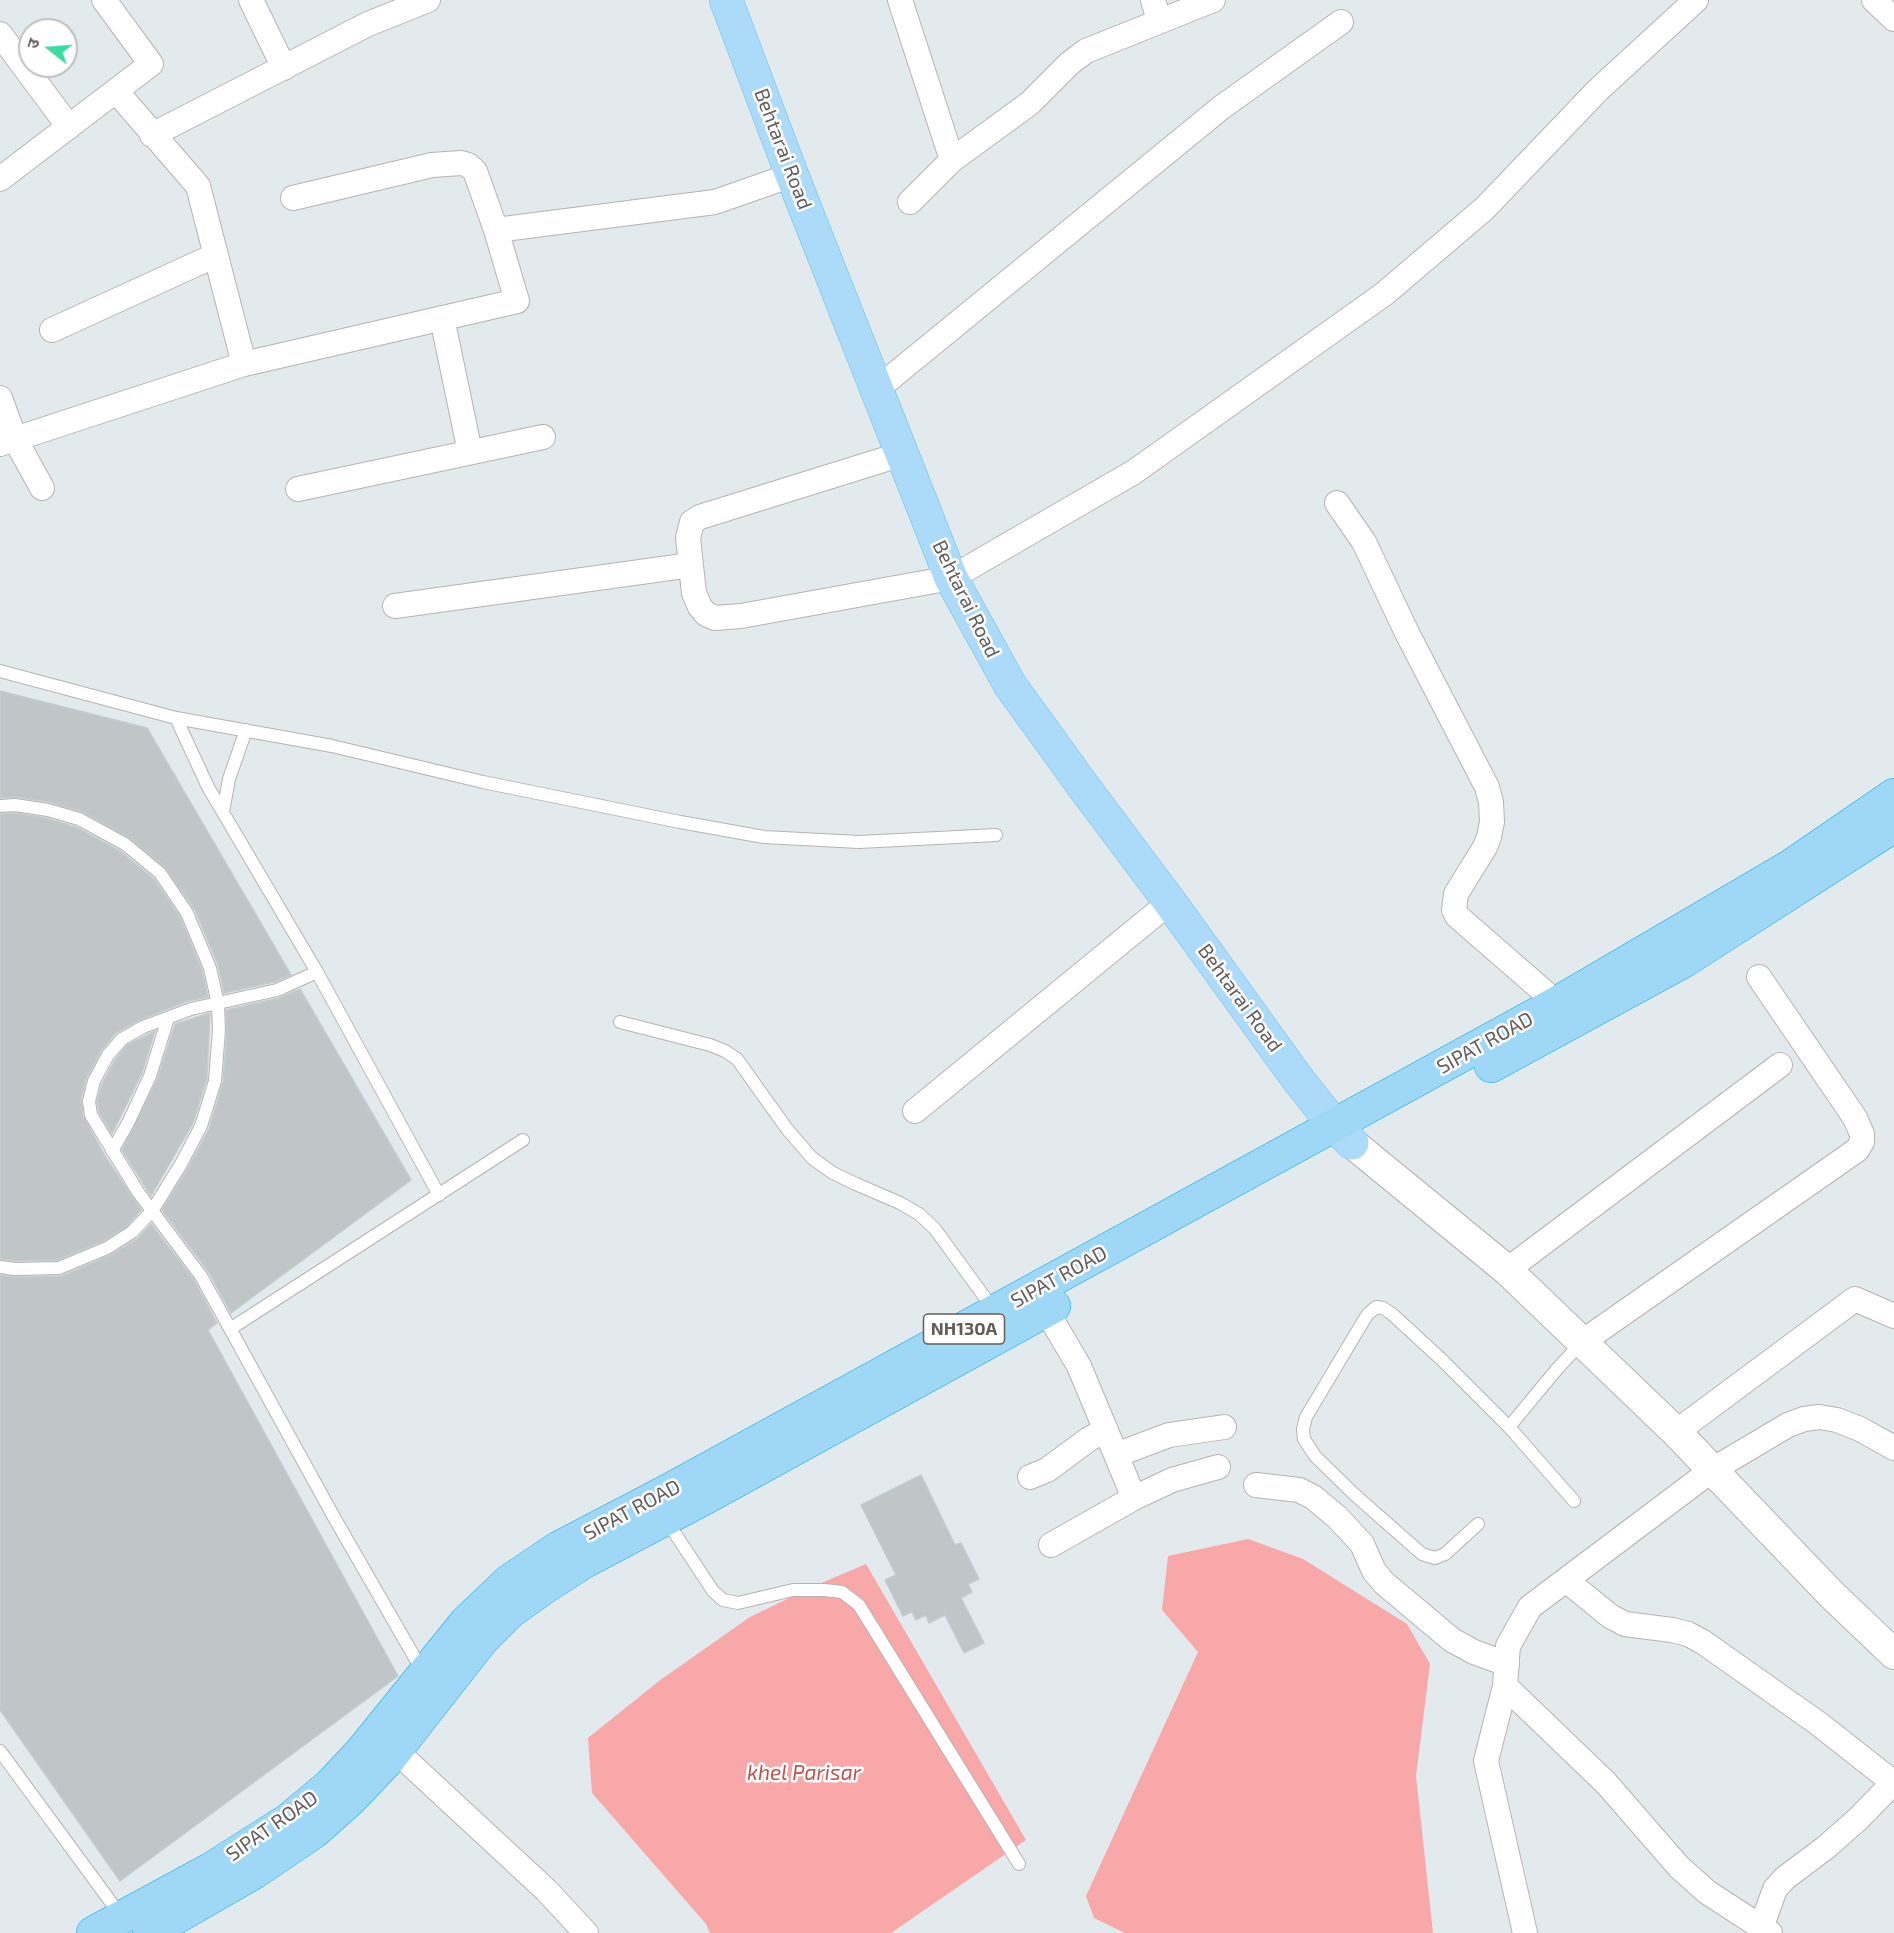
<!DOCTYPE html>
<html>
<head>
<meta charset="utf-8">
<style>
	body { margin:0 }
	#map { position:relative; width:1894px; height:1933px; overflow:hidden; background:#e3eaed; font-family:"Exo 2","Noto Sans Devanagari",sans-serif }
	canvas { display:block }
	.north { position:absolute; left:18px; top:18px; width:60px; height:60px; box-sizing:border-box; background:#fff; border:2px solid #c1bebd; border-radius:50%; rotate:287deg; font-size:16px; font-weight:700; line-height:24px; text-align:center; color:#635c5b }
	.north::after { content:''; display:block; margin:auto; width:21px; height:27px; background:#3adca1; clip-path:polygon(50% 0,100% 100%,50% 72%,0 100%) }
</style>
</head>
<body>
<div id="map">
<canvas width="1894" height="1933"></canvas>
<div class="north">उ</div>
</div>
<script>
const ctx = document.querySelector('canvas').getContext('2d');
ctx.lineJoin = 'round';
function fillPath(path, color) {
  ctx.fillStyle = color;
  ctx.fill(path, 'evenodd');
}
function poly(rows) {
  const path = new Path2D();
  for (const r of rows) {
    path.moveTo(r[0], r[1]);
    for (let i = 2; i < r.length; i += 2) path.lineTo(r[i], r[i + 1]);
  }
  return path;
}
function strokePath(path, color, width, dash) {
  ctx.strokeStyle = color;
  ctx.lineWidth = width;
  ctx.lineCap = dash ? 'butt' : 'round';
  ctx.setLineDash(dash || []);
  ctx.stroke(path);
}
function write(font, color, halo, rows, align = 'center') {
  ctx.font = font + ' "Exo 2",sans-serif';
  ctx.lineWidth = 5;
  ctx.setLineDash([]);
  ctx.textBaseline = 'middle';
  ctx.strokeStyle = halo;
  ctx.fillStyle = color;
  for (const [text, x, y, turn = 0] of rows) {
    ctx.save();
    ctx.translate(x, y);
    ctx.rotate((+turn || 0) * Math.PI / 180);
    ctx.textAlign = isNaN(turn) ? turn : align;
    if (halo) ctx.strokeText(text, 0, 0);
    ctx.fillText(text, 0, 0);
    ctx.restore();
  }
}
fillPath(poly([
	[1248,1539,1303,1559,1407,1624,1430,1664,1416,1776,1433,1933,1125,1933,1094,1918,1086,1896,1198,1652,1162,1610,1168,1556],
	[866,1564,1026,1840,891,1933,710,1933,706,1924,592,1793,588,1738,659,1681,750,1617,812,1587]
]), '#f8a8a8');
const building = poly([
	[0,691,147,728,291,975,274,982,224,993,218,965,195,910,165,867,130,838,83,812,49,802,16,797,0,798,0,691],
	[15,813,46,818,76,827,120,851,154,879,180,917,202,970,208,997,188,1001,139,1020,116,1033,101,1051,86,1079,81,1099,83,1116,105,1156,141,1210,127,1226,103,1241,57,1260,15,1261,0,1259,0,814,15,813],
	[300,989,411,1180,231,1313,208,1271,162,1210,188,1168,209,1129,223,1082,227,1031,226,1010,279,998,300,989],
	[210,1013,207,1079,193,1123,151,1196,122,1150,157,1080,175,1024,210,1013],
	[155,1031,142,1073,112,1134,99,1112,97,1101,102,1084,115,1060,127,1045,155,1031],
	[151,1224,194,1280,217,1323,208,1330,398,1676,120,1881,0,1710,0,1275,15,1277,62,1276,111,1255,137,1239,151,1224],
	[921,1475,955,1545,961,1543,979,1579,968,1584,972,1592,961,1598,984,1643,964,1653,945,1615,929,1623,926,1615,916,1620,912,1612,903,1616,885,1580,896,1575,861,1505,921,1475]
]);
fillPath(building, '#c0c6c8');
strokePath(building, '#c2cdd1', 1.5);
const service = poly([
	[0,671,176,718,332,746,483,782,680,822,764,837,859,842,996,835],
	[176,718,208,787,317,972,439,1195],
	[0,806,15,805,48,810,79,819,125,844,160,873,187,913,210,968,218,1004,219,1030,215,1081,201,1126,181,1164,152,1211,132,1232,107,1248,59,1268,15,1269,0,1267],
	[223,812,229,779,246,730],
	[317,972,277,990,191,1009,143,1027,122,1039,108,1055,94,1081,89,1101,91,1115,138,1192,201,1276,335,1519,423,1672],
	[620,1022,710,1045,725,1051,737,1059,787,1129,812,1158,833,1173,856,1184,900,1203,919,1214,935,1229,994,1310],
	[112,1151,128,1123,150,1076,168,1018],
	[230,1329,523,1140],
	[1509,1427,1557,1369,1582,1342],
	[666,1520,713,1591,723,1600,738,1603,793,1590,824,1590,842,1592,859,1605,1019,1864],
	[1478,1524,1445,1554,1435,1558,1422,1554,1355,1495,1315,1456,1304,1439,1303,1429,1306,1417,1367,1315,1376,1307,1383,1308,1392,1314,1440,1358,1509,1427,1574,1501],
	[0,1751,121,1916]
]);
const minor = poly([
	[251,0,284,68],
	[900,0,952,160],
	[1153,0,1159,21],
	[1874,0,1894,19],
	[0,34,69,127],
	[116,91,198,186,244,364],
	[152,135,368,24,428,0],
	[0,179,151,64,104,0],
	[293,198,432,165,461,163,468,165,475,171,496,230],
	[910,202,952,160,1030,103,1070,63,1086,51,1213,0],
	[442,318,470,452],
	[52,330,216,255],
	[877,389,1222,107,1341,22],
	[0,398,15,439,42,488],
	[0,444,244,364,517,301,496,230,715,202,792,175],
	[902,454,700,517,692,522,688,538,694,593,700,607,706,614,715,618,741,616,951,578,1134,472,1384,294,1484,209,1598,90,1696,0],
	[298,489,543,437],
	[1337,503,1364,542,1407,633,1487,787,1491,802,1492,822,1489,837,1485,847,1456,894,1454,910,1457,916,1557,1003],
	[395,606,691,565],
	[915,1111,1170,902],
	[1507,1270,1780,1065],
	[1046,1310,1079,1366,1134,1498],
	[1582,1342,1857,1150,1862,1142,1862,1134,1855,1118,1759,977],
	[1676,1432,1855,1299,1894,1316],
	[1116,1455,1169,1435,1224,1427],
	[1030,1477,1047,1470,1089,1439,1106,1430],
	[1256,1485,1299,1490,1313,1497,1337,1517,1362,1544,1374,1571,1384,1583,1452,1640,1474,1652,1507,1664],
	[1051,1545,1134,1498,1172,1480,1218,1467],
	[1567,1581,1610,1616,1625,1624,1672,1630,1688,1634,1703,1642,1819,1724,1894,1783],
	[1505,1686,1606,1783,1679,1867,1707,1892,1770,1933],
	[395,1750,546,1890,586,1933],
	[1761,1928,1775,1889,1785,1878,1825,1848,1858,1819,1894,1782],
	[1525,1933,1486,1761,1505,1686,1508,1646,1530,1607,1712,1470,1788,1425,1804,1419,1819,1417,1837,1420,1860,1429,1894,1448]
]);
const tertiary = poly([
	[1352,1143,1507,1270,1676,1432,1832,1595,1894,1654]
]);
const primary = poly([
	[726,0,792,175,951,578,1010,685,1083,786,1170,902,1297,1078,1335,1126,1352,1143]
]);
const trunk = poly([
	[1491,1066,1684,961,1894,826],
	[93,1933,211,1869,288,1820,330,1785,361,1752,466,1622,509,1581,558,1548,669,1490,1557,1003,1789,867,1894,795],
	[149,1933,255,1872,314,1832,351,1799,388,1760,482,1640,510,1612,545,1587,584,1562,707,1497,1054,1306]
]);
strokePath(service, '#b7b2b1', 14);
strokePath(minor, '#b7b2b1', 26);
strokePath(tertiary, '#b7b2b1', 32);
strokePath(primary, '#63c2e6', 34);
strokePath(trunk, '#11acdf', 34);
strokePath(service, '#fff', 12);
strokePath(minor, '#fff', 24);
strokePath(tertiary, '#fff', 30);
strokePath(primary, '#acdaf9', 33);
strokePath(trunk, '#9fd8f7', 33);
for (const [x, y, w] of [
	[964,1329,81]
]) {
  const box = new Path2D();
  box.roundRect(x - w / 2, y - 15, w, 30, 4.5);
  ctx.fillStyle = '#fff';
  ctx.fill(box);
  strokePath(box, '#635c5b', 1.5);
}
write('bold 18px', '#635c5b', null, [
	["NH130A",964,1329]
]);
write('20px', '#635c5b', '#fff', [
	["Behtarai Road",783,149,69],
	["Behtarai Road",966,599,64],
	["Behtarai Road",1240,998,54],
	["SIPAT ROAD",1485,1043,-29],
	["SIPAT ROAD",1059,1277,-29],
	["SIPAT ROAD",632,1510,-28],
	["SIPAT ROAD",272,1826,-35]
]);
write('italic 21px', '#ba544c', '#fff', [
	["khel Parisar",804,1773]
]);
</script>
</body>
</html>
